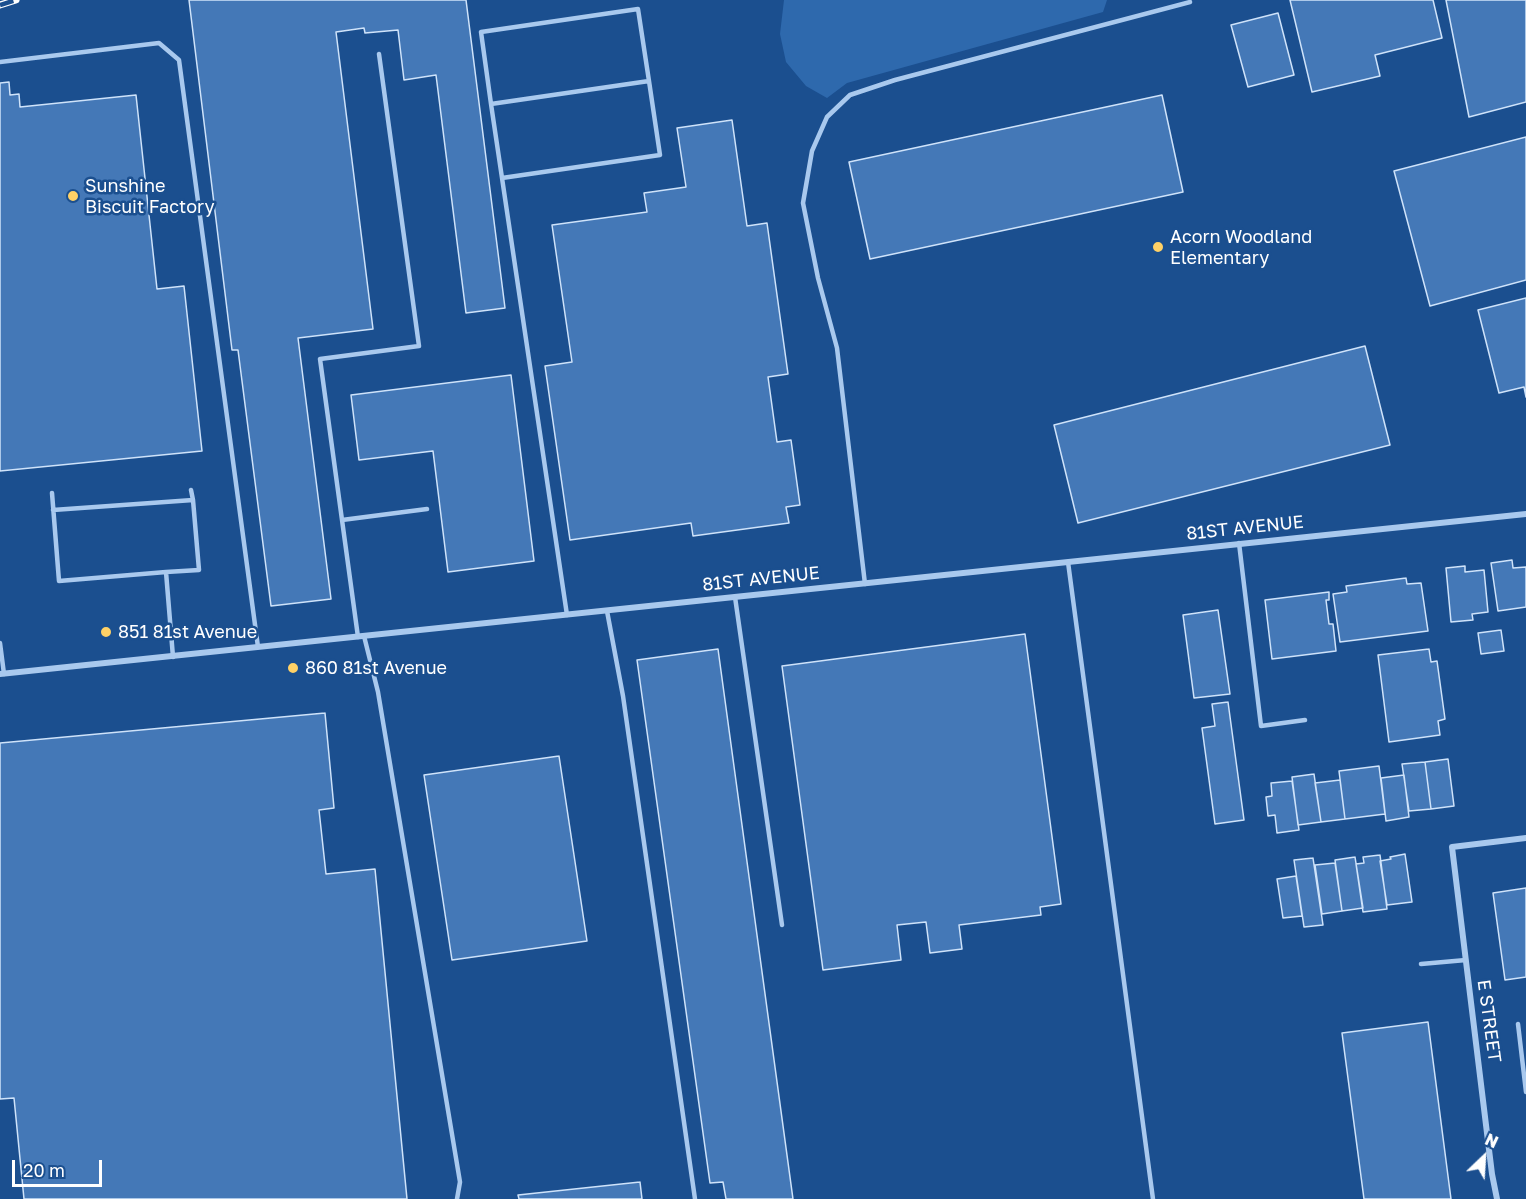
<!DOCTYPE html>
<html>
<head>
<meta charset="utf-8">
<style>
	body { margin:0 }
	#map { position:relative; width:1526px; height:1199px; overflow:hidden; background:#1b4f8f; font-family:"Golos Text",sans-serif }
	canvas { display:block }
	.north { position:absolute; left:1454px; top:1127px; width:60px; height:60px; -webkit-text-stroke:4px #1b4f8f; paint-order:stroke; rotate:25deg; font-size:16px; font-weight:700; line-height:24px; text-align:center; color:#fff }
	.north::after { content:''; display:block; margin:auto; width:21px; height:27px; background:#fff; clip-path:polygon(50% 0,100% 100%,50% 72%,0 100%) }
	.scale { position:absolute; left:12px; top:1160px; width:90px; height:27px; box-sizing:border-box; border:3px solid #fff; border-top:0; padding-left:8px; font-size:18px; line-height:21px; white-space:nowrap; color:#fff; -webkit-text-stroke:4px #1b4f8f; paint-order:stroke }
</style>
</head>
<body>
<div id="map">
<canvas width="1526" height="1199"></canvas>
<div class="north">N</div>
<div class="scale">20 m</div>
</div>
<script>
const ctx = document.querySelector('canvas').getContext('2d');
ctx.lineJoin = 'round';
function fillPath(path, color) {
  ctx.fillStyle = color;
  ctx.fill(path, 'evenodd');
}
function poly(rows) {
  const path = new Path2D();
  for (const r of rows) {
    path.moveTo(r[0], r[1]);
    for (let i = 2; i < r.length; i += 2) path.lineTo(r[i], r[i + 1]);
  }
  return path;
}
function strokePath(path, color, width, dash) {
  ctx.strokeStyle = color;
  ctx.lineWidth = width;
  ctx.lineCap = dash ? 'butt' : 'round';
  ctx.setLineDash(dash || []);
  ctx.stroke(path);
}
function write(font, color, halo, rows, align = 'center') {
  ctx.font = font + ' "Golos Text",sans-serif';
  ctx.lineWidth = 5;
  ctx.setLineDash([]);
  ctx.textBaseline = 'middle';
  ctx.strokeStyle = halo;
  ctx.fillStyle = color;
  for (const [text, x, y, turn = 0] of rows) {
    ctx.save();
    ctx.translate(x, y);
    ctx.rotate((+turn || 0) * Math.PI / 180);
    ctx.textAlign = isNaN(turn) ? turn : align;
    if (halo) ctx.strokeText(text, 0, 0);
    ctx.fillText(text, 0, 0);
    ctx.restore();
  }
}
fillPath(poly([
	[784,0,1107,0,1103,12,847,83,827,98,806,86,786,62,780,34]
]), '#2e69ad');
const building = poly([
	[189,0,466,0,505,308,466,313,436,75,404,80,398,30,365,33,364,28,336,32,373,329,298,338,331,599,271,606,238,350,232,350,189,0],
	[1290,0,1433,0,1442,38,1375,55,1380,76,1312,92,1290,0],
	[1446,0,1526,0,1526,102,1469,117,1446,0],
	[1278,13,1294,75,1248,87,1231,25,1278,13],
	[9,82,10,95,19,94,20,107,136,95,157,289,184,286,202,451,0,471,0,83,9,82],
	[1162,95,1183,192,870,259,849,162,1162,95],
	[732,120,747,226,767,223,788,374,768,377,777,442,791,440,800,505,786,507,789,523,693,536,691,523,570,540,545,366,572,362,552,225,647,212,644,193,686,187,677,128,732,120],
	[1526,137,1526,280,1430,306,1394,171,1526,137],
	[1526,298,1526,397,1524,387,1499,393,1478,310,1526,298],
	[1365,346,1390,445,1078,523,1054,425,1365,346],
	[511,375,534,561,448,572,433,451,359,460,351,395,511,375],
	[1512,560,1513,568,1526,567,1526,607,1498,611,1491,563,1512,560],
	[1465,566,1465,572,1484,570,1488,612,1472,614,1473,620,1451,622,1446,568,1465,566],
	[1406,578,1407,584,1421,583,1428,631,1340,642,1333,594,1347,592,1346,586,1406,578],
	[1329,592,1329,600,1326,600,1329,624,1333,624,1336,651,1272,659,1265,600,1329,592],
	[1218,610,1230,694,1194,698,1183,615,1218,610],
	[1501,630,1504,651,1481,654,1478,633,1501,630],
	[1025,634,1061,904,1040,907,1041,915,959,925,962,949,930,953,926,922,897,925,901,960,823,970,782,666,1025,634],
	[718,649,793,1199,726,1199,723,1182,710,1183,637,660,718,649],
	[1429,649,1431,662,1437,661,1445,719,1438,721,1440,735,1389,742,1378,655,1429,649],
	[1228,702,1244,820,1215,824,1202,728,1215,726,1212,704,1228,702],
	[325,713,334,808,319,810,326,874,375,869,407,1199,24,1199,14,1098,0,1099,0,743,325,713],
	[559,756,587,941,452,960,424,775,559,756],
	[1448,759,1454,806,1431,809,1425,762,1448,759],
	[1425,762,1431,809,1409,811,1402,764,1425,762],
	[1379,766,1385,814,1345,819,1339,771,1379,766],
	[1314,774,1321,822,1298,825,1292,777,1314,774],
	[1404,775,1409,817,1386,821,1381,778,1404,775],
	[1340,780,1345,819,1321,822,1315,783,1340,780],
	[1292,781,1299,830,1277,833,1275,815,1268,816,1266,797,1272,796,1271,783,1292,781],
	[1405,854,1412,902,1387,905,1380,861,1391,859,1390,857,1405,854],
	[1380,855,1387,909,1363,912,1356,864,1364,863,1363,857,1380,855],
	[1355,857,1363,908,1342,911,1335,860,1355,857],
	[1313,858,1323,925,1304,927,1294,860,1313,858],
	[1335,863,1342,911,1322,914,1315,865,1335,863],
	[1296,876,1302,916,1283,918,1277,879,1296,876],
	[1526,888,1526,977,1505,980,1493,893,1526,888],
	[1428,1022,1451,1199,1364,1199,1342,1033,1428,1022],
	[640,1182,642,1199,519,1199,518,1195,640,1182]
]);
fillPath(building, '#4478b7');
strokePath(building, '#cfe3fa', 1.5);
strokePath(poly([
	[0,62,159,43,179,60,258,647],
	[491,104,481,32,638,9,649,81,491,104,567,615],
	[502,178,660,155,649,81],
	[52,493,59,581,166,572],
	[53,510,193,500],
	[342,520,427,509],
	[1239,543,1261,726,1305,720],
	[1068,562,1153,1199],
	[865,584,837,348,818,278,803,203,812,151,827,117,850,95,895,80,1190,2],
	[735,597,782,925],
	[607,611,623,696,695,1199],
	[364,636,378,692,460,1182,457,1199],
	[358,637,320,359,419,346,379,54],
	[0,643,4,674],
	[173,657,166,572,199,570,193,500,191,490],
	[1421,964,1466,960],
	[1518,1024,1526,1092]
]), '#a9c9ee', 4.5);
strokePath(poly([
	[0,674,1526,514],
	[1497,1199,1492,1174,1452,847,1526,838]
]), '#a9c9ee', 6);
const rail = poly([
	[0,5,16,0]
]);
strokePath(rail, '#fff', 7);
strokePath(rail, '#1b4f8f', 4.5, [14]);
for (const [x, y, r, color] of [
	[73,196,6,"#ffd166"],
	[1158,247,6,"#ffd166"],
	[106,632,6,"#ffd166"],
	[293,668,6,"#ffd166"]
]) {
  const dot = new Path2D();
  dot.arc(x, y, r, 0, 2 * Math.PI);
  ctx.fillStyle = color;
  ctx.fill(dot);
  strokePath(dot, '#1b4f8f', 2);
}
write('18px', '#fff', '#1b4f8f', [
	["Sunshine",85,186],
	["Biscuit Factory",85,207],
	["Acorn Woodland",1170,237],
	["Elementary",1170,258],
	["851 81st Avenue",118,632],
	["860 81st Avenue",305,668]
], 'left');
write('18px', '#fff', '#1b4f8f', [
	["81ST AVENUE",1245,528,-6],
	["81ST AVENUE",761,579,-6],
	["E STREET",1489,1021,82]
]);
</script>
</body>
</html>
